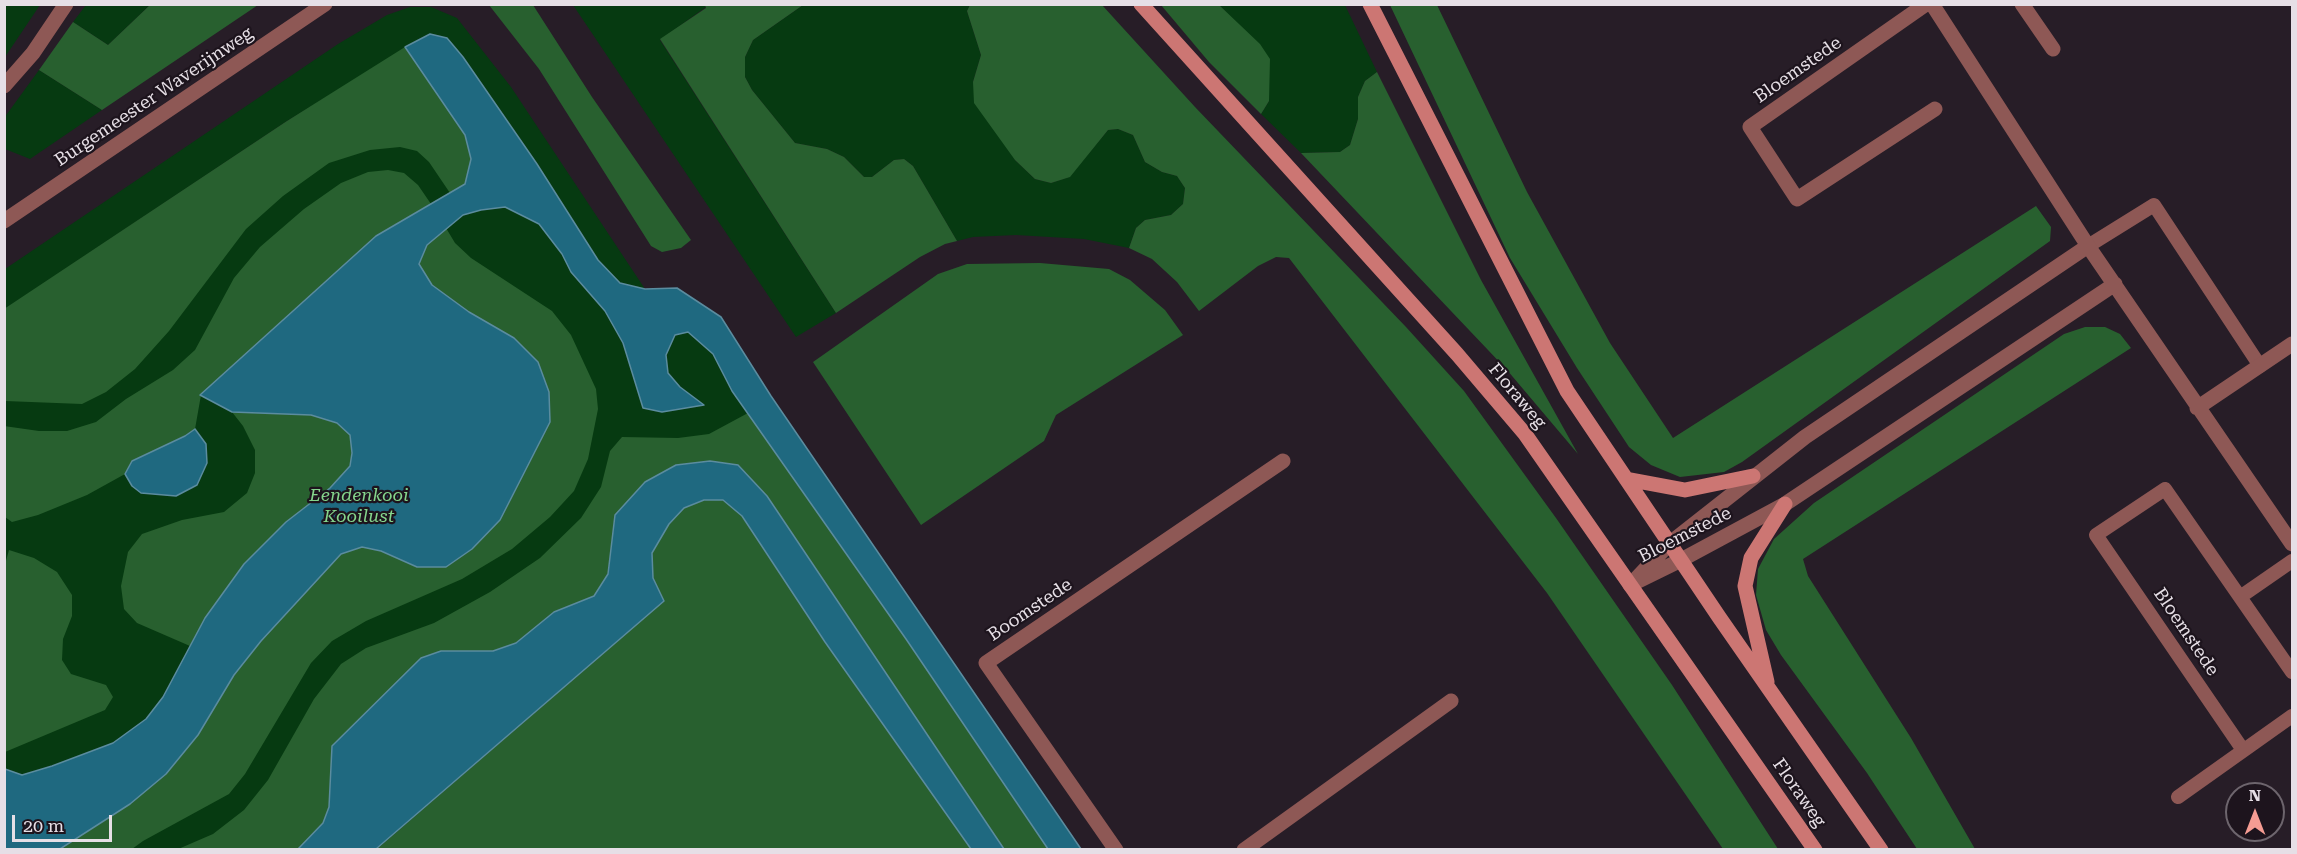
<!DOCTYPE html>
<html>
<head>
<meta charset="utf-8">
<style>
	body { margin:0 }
	#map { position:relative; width:2297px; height:854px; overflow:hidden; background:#271d27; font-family:"Roboto Serif",serif }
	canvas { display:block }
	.frame { position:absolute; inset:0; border:6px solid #e6dfe6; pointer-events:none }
	.north { position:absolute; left:2225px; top:782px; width:60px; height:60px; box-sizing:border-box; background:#1d141d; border:2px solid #6d656d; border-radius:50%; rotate:0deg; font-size:16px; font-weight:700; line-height:24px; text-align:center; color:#e6dfe6 }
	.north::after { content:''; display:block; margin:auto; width:21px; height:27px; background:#f59c93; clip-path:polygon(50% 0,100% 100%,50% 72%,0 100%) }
	.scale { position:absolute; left:12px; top:815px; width:100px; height:27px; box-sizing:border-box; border:3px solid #e6dfe6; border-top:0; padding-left:8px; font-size:18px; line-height:21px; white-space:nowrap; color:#e6dfe6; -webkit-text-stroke:4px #1d141d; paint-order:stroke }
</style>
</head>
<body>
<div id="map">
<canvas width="2297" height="854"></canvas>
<div class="frame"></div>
<div class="north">N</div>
<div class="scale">20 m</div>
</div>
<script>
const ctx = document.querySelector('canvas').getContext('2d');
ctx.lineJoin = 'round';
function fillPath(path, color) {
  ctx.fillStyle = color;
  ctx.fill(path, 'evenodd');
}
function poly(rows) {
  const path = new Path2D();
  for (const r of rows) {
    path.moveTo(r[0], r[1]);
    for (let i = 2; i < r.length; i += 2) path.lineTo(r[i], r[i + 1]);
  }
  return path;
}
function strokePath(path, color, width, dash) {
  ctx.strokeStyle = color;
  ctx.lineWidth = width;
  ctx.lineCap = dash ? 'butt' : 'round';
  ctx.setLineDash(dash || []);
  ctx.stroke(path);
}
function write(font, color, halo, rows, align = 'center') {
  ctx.font = font + ' "Roboto Serif",serif';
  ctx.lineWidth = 4.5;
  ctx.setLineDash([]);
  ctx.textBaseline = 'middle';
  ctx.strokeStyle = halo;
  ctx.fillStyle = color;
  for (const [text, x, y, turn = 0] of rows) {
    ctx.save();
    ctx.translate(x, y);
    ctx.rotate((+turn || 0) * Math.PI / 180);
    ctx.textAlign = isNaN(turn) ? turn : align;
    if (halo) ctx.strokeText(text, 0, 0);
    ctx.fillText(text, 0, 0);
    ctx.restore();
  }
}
fillPath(poly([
	[4,5,40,5,5,57,4,57],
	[86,5,150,5,108,45,73,22],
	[573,5,705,5,706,7,660,40,836,313,796,337],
	[803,5,970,5,967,11,981,55,973,82,1015,160,1035,179,1051,183,1069,177,1108,130,1118,129,1133,135,1145,162,1162,172,1177,176,1185,188,1183,204,1171,215,1145,220,1136,228,1129,248,1084,239,1016,235,973,237,957,241,913,166,904,159,894,160,872,177,864,177,844,157,827,149,795,143,752,90,745,77,745,57,753,40],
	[1219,5,1345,5,1377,72,1365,81,1358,97,1358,119,1350,145,1340,152,1301,153,1261,114,1269,101,1226,12],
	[410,7,431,7,457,18,511,87,645,289,620,283,708,321,1060,850,5,849,5,330,434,48,580,232,463,57,430,34,287,121,5,309,5,269,338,44,387,15],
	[39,70,102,110,30,159,5,149,4,118]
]), '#063a11');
fillPath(poly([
	[150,5,258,5,102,110,39,70,73,22,108,45],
	[489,5,533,5,592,97,691,240,681,248,662,252,651,246,539,69],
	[705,5,803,5,753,40,745,57,745,77,752,90,795,143,827,149,844,157,864,177,872,177,894,160,904,159,913,166,957,241,945,244,920,257,836,313,660,39,706,8],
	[970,5,1102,5,1195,107,1406,327,1464,391,1556,518,1672,685,1778,849,1723,849,1547,593,1289,258,1276,257,1258,266,1199,311,1177,282,1152,259,1129,248,1136,228,1145,220,1171,215,1183,204,1185,188,1177,176,1162,172,1145,162,1133,135,1118,129,1108,130,1070,177,1051,183,1035,179,1015,160,974,103,973,82,981,55,967,11],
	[1161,5,1219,5,1260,44,1270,59,1269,101,1261,114,1209,62],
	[1390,5,1437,5,1527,192,1610,343,1673,438,2036,206,2051,227,2050,241,1742,462,1724,472,1680,477,1651,465,1629,447,1577,368,1510,258],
	[405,47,465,135,471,159,465,184,450,193,429,162,417,151,400,147,370,150,329,163,283,196,246,229,169,331,135,369,106,392,82,404,5,401,4,309,287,121],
	[1377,72,1481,280,1578,454,1507,370,1301,153,1340,152,1350,145,1358,119,1358,97,1365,81],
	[388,170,404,173,418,185,431,204,376,236,201,395,195,429,185,436,132,461,125,474,87,495,38,515,12,522,5,517,4,426,39,431,67,431,96,422,126,399,173,370,195,350,234,278,260,247,304,209,341,183,368,172],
	[446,228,455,243,471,258,552,311,571,335,596,389,598,409,588,459,574,491,550,517,512,549,462,579,366,621,332,641,311,663,245,774,229,794,143,841,132,849,60,850,130,804,166,774,198,735,234,675,261,641,341,554,362,547,381,551,417,567,469,312,431,285,419,264,427,245],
	[1040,263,1109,269,1130,280,1165,310,1183,335,1056,415,1044,441,921,525,813,362,938,274,967,264],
	[2085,327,2105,327,2120,334,2131,348,1803,559,1808,576,1911,738,1975,849,1917,849,1867,773,1781,655,1766,630,1756,595,1758,569,1774,539,1814,503,2064,334],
	[232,412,311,415,337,423,350,435,352,453,350,466,330,488,286,522,244,564,205,618,190,646,137,623,124,609,121,586,128,552,142,534,182,520,224,512,247,493,255,473,255,450,243,426],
	[748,413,906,639,1048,849,1004,849,767,496,738,465,615,515,608,574,594,596,554,612,516,643,493,651,441,651,421,658,332,746,329,807,323,823,298,849,176,850,213,834,244,810,268,780,314,699,341,664,366,648,434,623,490,592,540,558,581,518,601,487,610,451,622,437,678,438,709,434],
	[704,500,723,500,742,516,825,642,971,849,376,850,664,601,653,578,652,553,669,523,684,508],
	[9,550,34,558,57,572,72,595,72,616,63,639,62,660,71,674,106,685,113,697,105,710,5,752,4,568]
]), '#28602f');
const water = poly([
	[430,34,447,38,463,57,537,164,598,260,620,283,645,289,677,288,721,317,771,396,1081,849,1048,849,906,639,732,391,713,354,688,332,675,335,666,355,668,373,680,387,704,405,662,412,643,408,623,343,605,311,571,272,562,254,539,224,505,207,481,210,463,215,427,245,419,264,432,285,469,312,514,338,538,362,549,392,550,422,500,520,472,549,446,567,417,567,381,551,362,547,341,554,261,641,234,675,198,735,166,774,130,804,60,849,5,849,5,769,22,775,52,766,113,743,146,719,163,697,205,618,244,564,286,522,330,488,350,466,352,453,350,435,337,423,311,415,232,412,200,395,376,236,465,184,471,159,465,135,405,47,430,34],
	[195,429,206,444,207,463,197,485,176,496,141,493,132,486,125,474,132,461,185,436,195,429],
	[710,461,738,465,767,496,1004,849,971,849,825,642,742,516,723,500,704,500,684,508,669,524,652,553,653,578,664,601,376,849,298,849,323,823,329,807,332,746,421,658,441,651,493,651,516,643,554,612,594,596,608,574,615,515,645,482,676,465,710,461]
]);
fillPath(water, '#1f6980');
strokePath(water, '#5b8c9f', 1.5);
strokePath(poly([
	[2088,246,2154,205,2260,366],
	[2240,597,2292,561],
	[2243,750,2096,535,2165,489,2292,672],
	[2178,797,2292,716]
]), '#8e5855', 14);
strokePath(poly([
	[1926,4,1750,127,1797,199,1935,109],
	[1932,4,2088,246,2292,544],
	[2022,4,2053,49],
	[2197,408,2292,344],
	[1637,578,1669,544,1805,437,2088,246],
	[1630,585,1681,560,1785,504,2115,284],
	[1116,850,986,663,1283,461],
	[1244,850,1451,701]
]), '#8e5855', 15);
strokePath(poly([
	[4,86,33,53,66,4],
	[4,221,325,4]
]), '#8e5855', 15);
strokePath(poly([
	[1141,4,1457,354,1525,434,1815,850],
	[1370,4,1567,391,1719,617,1881,850],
	[1626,479,1685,490,1753,476],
	[1767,682,1745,586,1751,558,1785,504]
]), '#cc7673', 15);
write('18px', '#e6dfe6', '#1d141d', [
	["Bloemstede",1798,70,-35],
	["Burgemeester Waverijnweg",154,97,-34],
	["Floraweg",1517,396,50],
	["Bloemstede",1685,535,-27],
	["Boomstede",1030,610,-34],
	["Bloemstede",2186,632,56],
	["Floraweg",1799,793,55]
]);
write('italic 18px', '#85d58c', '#1d141d', [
	["Eendenkooi",359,496],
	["Kooilust",359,517]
]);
</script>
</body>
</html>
